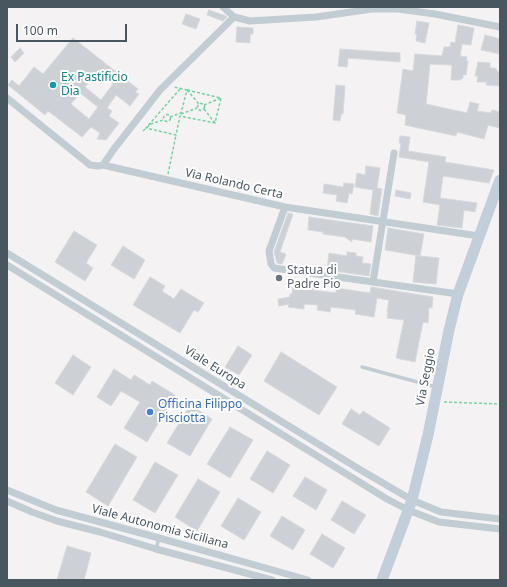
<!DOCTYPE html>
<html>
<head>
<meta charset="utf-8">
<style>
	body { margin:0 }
	#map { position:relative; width:507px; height:587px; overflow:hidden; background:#f4f2f2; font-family:"Noto Sans",sans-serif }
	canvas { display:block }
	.frame { position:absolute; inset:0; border:8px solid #485660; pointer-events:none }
	.scale { position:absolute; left:16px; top:24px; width:111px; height:18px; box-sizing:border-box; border:2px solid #485660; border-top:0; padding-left:5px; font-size:12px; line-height:14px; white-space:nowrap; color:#485660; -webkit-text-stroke:3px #fff; paint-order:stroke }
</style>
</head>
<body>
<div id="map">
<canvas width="507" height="587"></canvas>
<div class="frame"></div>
<div class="scale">100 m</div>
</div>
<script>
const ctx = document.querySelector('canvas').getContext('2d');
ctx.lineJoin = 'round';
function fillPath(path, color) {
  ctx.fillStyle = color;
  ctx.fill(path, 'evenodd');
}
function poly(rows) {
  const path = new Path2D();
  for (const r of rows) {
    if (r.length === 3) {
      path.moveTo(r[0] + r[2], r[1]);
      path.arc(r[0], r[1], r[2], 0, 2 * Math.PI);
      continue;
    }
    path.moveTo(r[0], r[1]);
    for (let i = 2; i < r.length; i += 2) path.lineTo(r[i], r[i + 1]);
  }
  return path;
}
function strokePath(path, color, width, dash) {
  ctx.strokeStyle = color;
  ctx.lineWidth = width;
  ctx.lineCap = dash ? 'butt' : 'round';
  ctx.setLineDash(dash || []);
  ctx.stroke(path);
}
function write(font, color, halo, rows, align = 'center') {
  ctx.font = font + ' "Noto Sans",sans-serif';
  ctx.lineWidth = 4;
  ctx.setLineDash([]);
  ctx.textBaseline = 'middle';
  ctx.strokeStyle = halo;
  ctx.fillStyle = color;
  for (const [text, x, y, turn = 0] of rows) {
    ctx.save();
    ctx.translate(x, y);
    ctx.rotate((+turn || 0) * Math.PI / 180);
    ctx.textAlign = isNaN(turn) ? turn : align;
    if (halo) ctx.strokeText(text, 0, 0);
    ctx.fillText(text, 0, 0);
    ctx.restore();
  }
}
const building = poly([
	[209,10,226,16,227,17,223,21,207,15,209,10],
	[186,14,200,19,196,29,182,24,186,14],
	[417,21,429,23,425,43,416,41,417,34,415,34,417,21],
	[458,25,474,28,471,45,462,44,460,56,467,57,466,61,468,61,466,75,463,75,463,78,460,80,451,80,452,65,430,64,426,104,467,113,470,102,479,104,477,111,491,113,492,110,500,112,500,128,488,125,484,139,457,132,456,136,405,125,406,115,397,113,403,69,413,71,415,54,442,56,444,47,450,47,451,42,455,43,458,25],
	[237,27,253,28,253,34,250,34,250,43,236,42,237,27],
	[485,35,500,39,500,54,481,50,485,35],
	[73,38,138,89,135,92,139,94,130,106,116,95,107,108,112,111,109,116,119,123,106,140,97,139,100,133,91,127,82,137,48,111,45,115,8,85,12,80,19,86,34,67,43,74,73,38],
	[94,75,99,78,101,75,113,84,101,100,85,87,94,75],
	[80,93,98,107,89,119,71,104,80,93],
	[20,48,24,53,15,62,11,57,20,48],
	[340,49,400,53,400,62,348,58,347,67,338,66,340,49],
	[478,62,490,63,490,68,495,68,500,74,500,86,486,85,487,82,477,82,478,76,475,76,478,62],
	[336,85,345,86,343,114,341,114,340,121,333,120,336,85],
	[400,136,410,137,408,151,446,157,445,162,494,170,489,183,443,176,440,198,477,203,475,212,464,210,462,228,437,225,440,205,423,202,429,162,399,157,401,143,399,143,400,136],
	[366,166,380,168,377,188,382,189,378,216,370,214,373,190,355,187,357,173,365,175,366,166],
	[344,183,354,184,352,194,349,193,347,203,336,201,337,195,323,193,324,184,343,187,344,183],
	[396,190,411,193,410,199,395,196,396,190],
	[288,213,293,214,280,252,286,254,282,264,277,263,274,252,288,213],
	[309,217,373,226,371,242,352,239,352,242,345,237,323,234,323,232,308,230,309,217],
	[388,228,424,234,420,256,439,258,436,284,413,282,416,255,420,256,385,250,388,228],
	[74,231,97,245,86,263,93,268,85,281,55,262,74,231],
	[123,246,145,260,134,279,111,265,123,246],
	[347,252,356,253,356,256,363,257,362,263,371,264,369,276,327,270,329,253,347,256,347,252],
	[150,277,165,286,162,291,174,299,181,289,204,303,198,312,194,310,180,333,133,305,150,277],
	[303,282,313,283,313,290,336,293,336,288,370,293,371,287,433,297,432,308,429,307,428,323,423,322,415,362,396,358,404,320,387,318,388,312,387,312,389,300,377,298,374,317,355,314,356,310,331,307,330,312,317,310,318,305,304,304,304,309,288,307,289,304,279,306,278,299,290,297,290,294,292,294,293,287,302,288,303,282],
	[238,346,252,355,239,375,225,367,238,346],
	[281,352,337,387,319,415,264,381,281,352],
	[73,355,91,367,73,395,55,383,73,355],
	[114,369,131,380,134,375,150,385,152,381,175,395,147,442,124,428,140,402,121,391,111,406,97,397,114,369],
	[190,405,212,419,190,456,167,443,190,405],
	[351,409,360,415,363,411,390,428,379,446,342,424,351,409],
	[230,427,253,440,230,478,207,464,230,427],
	[115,444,137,457,108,506,86,492,115,444],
	[267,451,290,465,273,493,250,479,267,451],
	[155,462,178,475,155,513,133,500,155,462],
	[305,477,327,490,316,510,293,496,305,477],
	[198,479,220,492,197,531,175,517,198,479],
	[238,498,261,512,244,540,221,526,238,498],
	[342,501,366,515,354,534,331,520,342,501],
	[282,516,305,530,293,550,270,536,282,516],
	[322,534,345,548,333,568,310,554,322,534],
	[67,546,91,553,84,580,57,580,67,546]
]);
fillPath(building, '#cdd1d6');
strokePath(building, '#d5d8dd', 1);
strokePath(poly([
	[180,89,146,128,176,135,180,116,215,123,221,98,187,90],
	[187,90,199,104],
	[201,107,3.5],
	[204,105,221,98],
	[204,109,215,123],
	[181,114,197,108],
	[167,118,3.5],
	[170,117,181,113,187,90,174,87],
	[143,131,151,124,163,120],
	[168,174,176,135],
	[444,402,500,404]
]), '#76d1a1', 1.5, [3, 2]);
strokePath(poly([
	[362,367,436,387],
	[156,549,159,538]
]), '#c2ccd3', 3.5);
strokePath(poly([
	[223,7,234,17,250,21,316,17,372,9,398,9,435,14,500,27],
	[7,98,90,165,98,166,103,165,285,207,479,236],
	[103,165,114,149,160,90,234,17],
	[285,207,269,251,271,264,274,268,458,294],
	[7,253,359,469,412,500,441,512,500,519],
	[7,265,387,499,408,510,439,522,500,529],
	[373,282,394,153],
	[7,490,56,510,159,538,308,580],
	[7,501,32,512,57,521,100,532,156,549,272,580]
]), '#c2ccd3', 7);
strokePath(poly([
	[382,580,412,500,428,435,449,330,458,294,500,180]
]), '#c2ced9', 11);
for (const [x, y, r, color] of [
	[53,85,4,"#0f9aa8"],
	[279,278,4,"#6b7280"],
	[150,412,4,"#3f7fe0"]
]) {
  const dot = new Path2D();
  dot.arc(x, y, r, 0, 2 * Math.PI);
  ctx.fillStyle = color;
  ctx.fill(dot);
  strokePath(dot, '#fff', 1.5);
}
write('12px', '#0d838f', '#fff', [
	["Ex Pastificio",61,78],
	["Dia",61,92]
], 'left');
write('12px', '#485660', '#fff', [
	["Via Rolando Certa",234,184,13],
	["Viale Europa",215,368,32],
	["Via Seggio",426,377,-79],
	["Viale Autonomia Siciliana",160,527,15]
]);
write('12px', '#5b616d', '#fff', [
	["Statua di",287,271],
	["Padre Pio",287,285]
], 'left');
write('12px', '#366cbe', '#fff', [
	["Officina Filippo",158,405],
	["Pisciotta",158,419]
], 'left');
</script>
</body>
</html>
